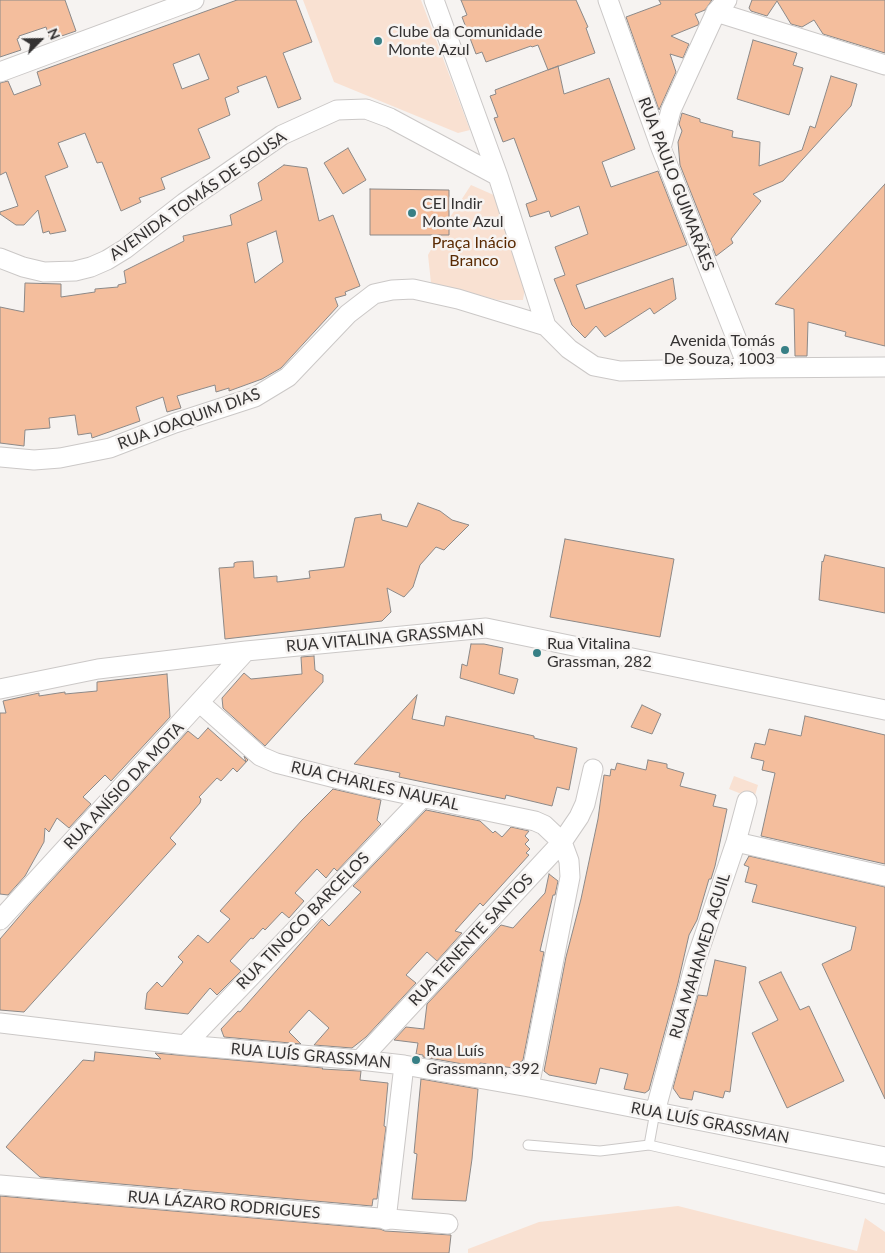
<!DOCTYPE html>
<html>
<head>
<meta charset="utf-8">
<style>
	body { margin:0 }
	#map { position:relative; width:885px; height:1253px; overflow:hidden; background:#f6f3f1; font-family:Lato,sans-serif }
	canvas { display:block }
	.north { position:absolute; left:15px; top:15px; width:50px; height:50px; -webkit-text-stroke:4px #f6f3f1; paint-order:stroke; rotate:67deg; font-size:14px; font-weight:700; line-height:20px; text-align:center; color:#353333 }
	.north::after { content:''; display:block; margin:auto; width:18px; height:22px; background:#353333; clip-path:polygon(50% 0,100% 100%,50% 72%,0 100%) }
</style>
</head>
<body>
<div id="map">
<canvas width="885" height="1253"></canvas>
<div class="north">N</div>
</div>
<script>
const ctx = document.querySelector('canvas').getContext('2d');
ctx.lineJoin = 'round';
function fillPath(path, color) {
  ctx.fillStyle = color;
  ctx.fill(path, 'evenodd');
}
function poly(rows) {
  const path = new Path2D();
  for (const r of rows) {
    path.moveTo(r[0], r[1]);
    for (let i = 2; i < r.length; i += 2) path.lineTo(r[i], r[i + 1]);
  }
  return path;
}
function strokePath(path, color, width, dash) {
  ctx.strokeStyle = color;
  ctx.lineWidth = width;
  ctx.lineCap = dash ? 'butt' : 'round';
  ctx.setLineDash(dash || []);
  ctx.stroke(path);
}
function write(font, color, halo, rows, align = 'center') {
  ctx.font = font + ' Lato,sans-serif';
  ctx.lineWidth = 5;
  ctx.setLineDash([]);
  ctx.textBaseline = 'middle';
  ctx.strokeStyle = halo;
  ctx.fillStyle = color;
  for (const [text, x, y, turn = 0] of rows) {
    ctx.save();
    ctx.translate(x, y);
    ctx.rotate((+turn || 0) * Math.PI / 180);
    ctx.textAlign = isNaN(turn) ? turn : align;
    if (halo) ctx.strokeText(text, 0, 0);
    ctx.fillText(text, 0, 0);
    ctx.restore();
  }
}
fillPath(poly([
	[303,0,421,0,470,130,458,133,334,82],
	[471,185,496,196,526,282,523,300,498,300,431,283,428,255,443,228],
	[734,776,758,785,754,799,729,789],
	[678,1206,857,1251,865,1218,885,1232,885,1253,468,1253,468,1249,539,1222]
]), '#f9e1d2');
const building = poly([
	[0,0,65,0,76,31,50,40,46,27,19,36,19,38,17,39,21,50,0,57,0,0],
	[237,0,296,0,312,42,283,53,301,99,278,108,266,76,237,87,239,92,225,98,230,115,198,129,210,158,161,178,165,189,139,198,141,202,121,211,102,162,97,163,85,133,58,143,68,167,45,176,66,231,50,234,49,231,43,233,38,210,24,225,16,225,0,214,0,212,18,206,6,172,0,175,0,83,8,81,14,95,41,85,37,72,237,0],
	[199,54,209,79,182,89,173,64,199,54],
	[461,0,576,0,588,27,586,28,595,53,548,70,538,45,532,47,531,46,486,62,482,52,476,54,462,17,467,15,461,0],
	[659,0,712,0,705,10,695,14,699,23,698,25,671,36,689,44,683,58,670,54,676,72,659,110,626,17,661,4,659,0],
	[752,0,885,0,885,53,823,34,814,20,802,27,791,24,777,1,767,16,751,11,749,8,752,0],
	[753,40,797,53,793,65,803,68,789,115,737,99,753,40],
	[558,66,564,94,609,78,635,149,602,162,611,187,658,171,687,245,576,285,585,309,673,278,676,299,654,314,650,308,605,337,596,326,585,338,572,325,554,279,565,275,555,247,588,234,579,206,551,217,549,211,530,217,526,204,537,200,514,138,503,142,494,118,498,117,490,96,496,94,495,90,558,66],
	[831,76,857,84,851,106,783,181,753,194,761,201,731,239,733,243,716,256,680,165,678,142,682,131,679,124,682,113,700,119,700,122,733,131,732,137,760,142,759,166,802,150,810,126,815,128,831,76],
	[348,148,366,180,343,194,324,163,348,148],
	[284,165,307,168,319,221,333,215,360,286,345,292,346,295,335,298,338,306,281,368,262,379,229,391,229,388,216,392,215,385,177,396,181,408,167,412,163,397,136,407,140,421,92,438,91,433,78,435,75,415,49,418,50,428,25,430,24,446,0,443,0,307,24,312,25,283,61,284,61,297,95,292,95,289,118,287,118,285,126,283,124,271,184,241,183,236,232,225,230,215,262,200,258,183,284,165],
	[276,231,283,262,255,283,247,243,276,231],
	[885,184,885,346,845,336,846,332,808,322,807,356,795,356,794,309,775,304,885,184],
	[370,189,449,190,449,235,370,235,370,189],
	[418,503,440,511,452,520,469,525,444,550,436,547,420,565,413,587,404,597,387,588,391,612,382,621,225,639,219,568,234,567,234,563,237,562,253,561,254,578,277,576,277,582,310,578,309,571,344,567,355,518,381,514,382,520,407,527,418,503],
	[565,539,674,559,660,637,550,617,565,539],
	[825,555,885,568,885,613,819,600,822,561,823,562,825,555],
	[471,644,484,644,503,648,499,674,518,679,514,694,460,678,462,664,467,666,471,644],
	[314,656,315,670,323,675,323,682,265,746,223,708,222,698,244,673,251,679,302,674,301,657,314,656],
	[167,674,170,717,111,781,105,775,83,797,91,804,69,828,57,818,49,832,45,828,44,842,25,876,8,895,0,894,0,713,6,713,3,701,39,693,39,696,65,692,65,694,97,691,97,682,167,674],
	[417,695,412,719,444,726,446,716,534,736,534,738,577,748,569,790,557,787,552,806,506,795,505,799,399,777,400,773,354,764,417,695],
	[642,705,661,714,652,734,631,727,642,705],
	[805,716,885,735,885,864,761,836,775,773,762,770,764,761,751,758,755,743,765,745,769,729,801,736,805,716],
	[208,728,246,762,244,756,248,760,237,772,233,768,221,781,217,778,199,797,201,799,200,803,170,838,176,844,24,1012,0,1010,0,939,30,904,188,731,198,739,208,728],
	[648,760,667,764,667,768,684,773,680,786,716,795,713,806,727,809,715,866,711,879,709,879,697,920,689,935,678,983,649,1090,645,1093,624,1089,628,1074,600,1068,596,1084,549,1075,544,1071,566,957,581,899,598,819,604,775,610,776,611,769,615,770,617,763,646,770,648,760],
	[333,789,381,800,377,820,381,824,337,871,334,868,326,878,317,869,295,893,304,901,289,918,282,912,265,930,263,928,253,939,251,938,230,961,241,971,217,995,210,988,188,1014,145,1009,147,993,157,982,162,987,183,962,178,957,198,935,208,943,230,919,220,911,302,820,333,789],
	[426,810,480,821,493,833,495,831,502,837,511,827,529,831,525,836,529,840,525,844,530,849,526,853,529,855,483,906,480,903,455,931,462,933,437,961,427,952,406,975,416,983,366,1037,352,1048,314,1045,329,1028,309,1010,289,1032,301,1044,224,1037,221,1029,238,1011,240,1012,322,919,329,926,361,892,353,886,426,810],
	[749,856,885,887,885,1099,822,964,851,950,856,927,752,902,757,885,745,882,749,867,744,865,749,856],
	[549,874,558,881,555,895,553,895,540,951,544,952,523,1060,513,1068,480,1063,480,1067,423,1057,423,1055,416,1054,418,1043,394,1040,406,1027,424,1029,427,1004,501,925,513,928,545,893,549,874],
	[715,960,746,967,730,1092,725,1091,723,1098,694,1091,692,1100,680,1098,673,1088,698,995,707,996,715,960],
	[781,972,800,1010,809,1006,844,1081,787,1108,752,1033,778,1020,759,982,781,972],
	[95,1052,161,1059,155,1053,323,1068,322,1069,359,1071,361,1071,360,1080,388,1083,384,1126,386,1127,377,1199,373,1199,372,1206,40,1177,6,1147,83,1060,94,1061,95,1052],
	[421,1079,478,1089,472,1159,466,1201,412,1199,417,1154,414,1153,421,1079],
	[0,1196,380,1229,385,1231,451,1235,449,1253,0,1253,0,1196]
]);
fillPath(building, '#f4be9d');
strokePath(building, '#8c8988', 1);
const service = poly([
	[528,1145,600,1151,649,1145,885,1199],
	[649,1145,655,1112]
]);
const minor = poly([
	[434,0,498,176,546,326,569,349,594,366,620,371,748,368,885,367],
	[608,0,661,148,748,368],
	[716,12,885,65],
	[0,72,194,0],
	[661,148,671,110,716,12,727,0],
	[0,258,23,267,44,272,75,271,91,267,107,260,125,249,184,203,282,135,337,110,366,109,390,118,498,176],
	[0,457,34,460,60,458,110,448,175,423,255,397,288,377,348,314,374,294,392,290,413,289,458,299,546,326],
	[0,689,98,669,246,651,486,628,885,710],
	[200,703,260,756,276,763,363,785,535,821,544,825,562,842,569,861,570,877,529,1087],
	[736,842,885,876],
	[0,920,246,651],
	[0,1023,185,1045,360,1060,404,1065,529,1087,885,1157],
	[185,1045,422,798],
	[360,1060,562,842,579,817,585,804,593,769],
	[655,1112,696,960,736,842,747,801],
	[0,1185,448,1224],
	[386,1220,404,1065]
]);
strokePath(service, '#cbc8c7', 11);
strokePath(minor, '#cbc8c7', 21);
strokePath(service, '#fff', 9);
strokePath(minor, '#fff', 19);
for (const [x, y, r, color] of [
	[378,41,5,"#377f85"],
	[412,213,5,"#377f85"],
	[785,350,5,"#377f85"],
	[537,653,5,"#377f85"],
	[416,1060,5,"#377f85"]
]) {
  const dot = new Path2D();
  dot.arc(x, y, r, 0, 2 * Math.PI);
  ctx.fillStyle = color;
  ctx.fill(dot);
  strokePath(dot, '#f6f3f1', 2);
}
write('16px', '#353333', '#f6f3f1', [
	["Clube da Comunidade",388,32],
	["Monte Azul",388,50],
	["CEI Indir",422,204],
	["Monte Azul",422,222],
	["Avenida Tomás",775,341,"right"],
	["De Souza, 1003",775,359,"right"],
	["Rua Vitalina",547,644],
	["Grassman, 282",547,662],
	["Rua Luís",426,1051],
	["Grassmann, 392",426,1069]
], 'left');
write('16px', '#353333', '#f6f3f1', [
	["RUA PAULO GUIMARÃES",676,184,69],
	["AVENIDA TOMÁS DE SOUSA",198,196,-35],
	["RUA JOAQUIM DIAS",189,419,-20],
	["RUA VITALINA GRASSMAN",385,638,-5],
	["RUA ANÍSIO DA MOTA",124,786,-47],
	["RUA CHARLES NAUFAL",375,786,13],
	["RUA TINOCO BARCELOS",303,921,-46],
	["RUA TENENTE SANTOS",471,940,-47],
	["RUA MAHAMED AGUIL",700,956,-73],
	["RUA LUÍS GRASSMAN",311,1056,5],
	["RUA LUÍS GRASSMAN",710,1123,11],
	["RUA LÁZARO RODRIGUES",224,1205,5]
]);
write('16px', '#5a2a02', '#f6f3f1', [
	["Praça Inácio",474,243],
	["Branco",474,261]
]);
</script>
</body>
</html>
